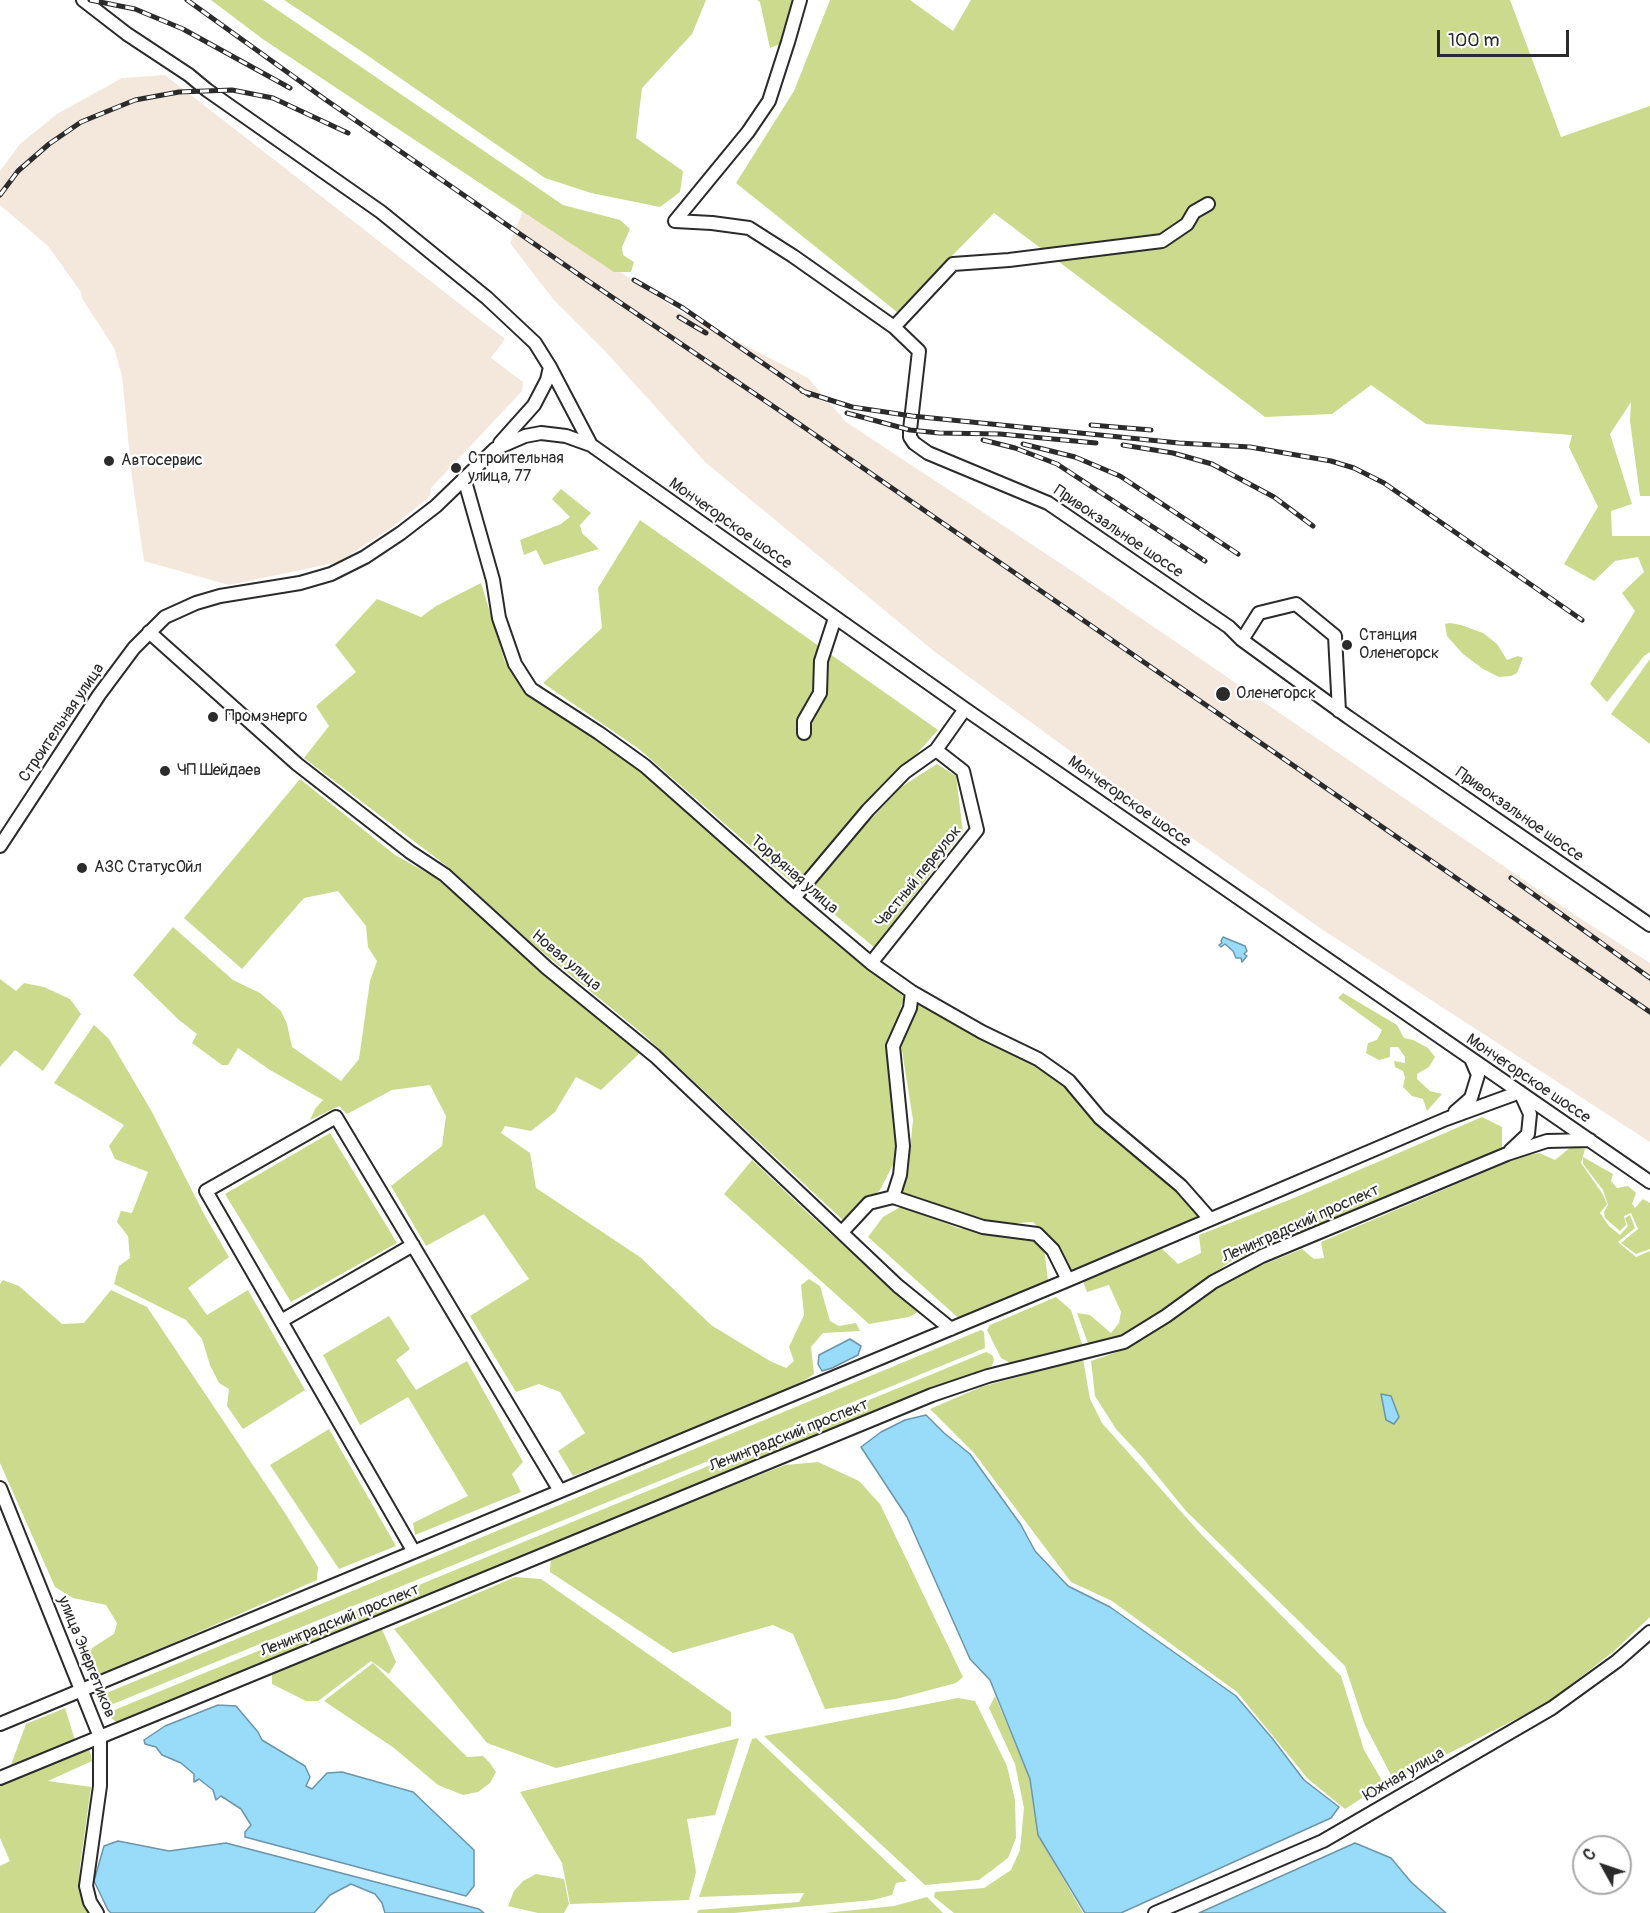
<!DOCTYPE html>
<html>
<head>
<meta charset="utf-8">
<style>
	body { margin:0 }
	#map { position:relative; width:1650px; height:1913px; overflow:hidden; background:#fff; font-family:Pangolin,sans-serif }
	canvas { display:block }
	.north { position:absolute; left:1572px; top:1835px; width:60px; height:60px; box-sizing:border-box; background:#fff; border:2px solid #aaa; border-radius:50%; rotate:310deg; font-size:16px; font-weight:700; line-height:24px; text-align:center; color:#2b2b2b }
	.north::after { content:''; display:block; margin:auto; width:21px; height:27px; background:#2b2b2b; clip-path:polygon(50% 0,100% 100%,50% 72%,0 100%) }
	.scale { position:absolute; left:1437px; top:30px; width:132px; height:27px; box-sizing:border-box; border:3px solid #2b2b2b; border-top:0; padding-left:8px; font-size:18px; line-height:21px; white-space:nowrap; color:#2b2b2b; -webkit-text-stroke:4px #fff; paint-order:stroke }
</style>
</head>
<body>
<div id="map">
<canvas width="1650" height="1913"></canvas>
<div class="north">С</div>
<div class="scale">100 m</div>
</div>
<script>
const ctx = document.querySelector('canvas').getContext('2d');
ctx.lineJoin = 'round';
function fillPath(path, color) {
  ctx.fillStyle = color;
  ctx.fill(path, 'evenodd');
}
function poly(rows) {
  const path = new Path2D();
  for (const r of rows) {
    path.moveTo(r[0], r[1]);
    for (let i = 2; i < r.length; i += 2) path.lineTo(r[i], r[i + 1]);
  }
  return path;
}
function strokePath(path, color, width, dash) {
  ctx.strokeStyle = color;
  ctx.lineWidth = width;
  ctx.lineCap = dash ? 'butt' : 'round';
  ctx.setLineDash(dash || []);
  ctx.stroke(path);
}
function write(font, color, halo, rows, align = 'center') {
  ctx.font = font + ' Pangolin,sans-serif';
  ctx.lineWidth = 4.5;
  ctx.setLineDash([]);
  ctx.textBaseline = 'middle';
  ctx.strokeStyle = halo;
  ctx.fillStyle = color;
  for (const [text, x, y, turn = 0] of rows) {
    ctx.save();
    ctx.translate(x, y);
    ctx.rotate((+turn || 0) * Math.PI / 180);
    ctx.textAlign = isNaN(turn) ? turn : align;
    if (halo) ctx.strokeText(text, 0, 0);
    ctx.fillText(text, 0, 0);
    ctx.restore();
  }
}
fillPath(poly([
	[165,75,505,339,491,358,523,382,522,391,431,488,430,496,394,526,339,562,229,585,144,561,132,478,122,376,114,348,82,298,81,292,48,246,0,205,0,171,20,144,57,114,122,78],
	[524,208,677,310,808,378,846,422,1072,571,1581,919,1650,963,1650,1142,1320,928,1111,781,935,652,705,462,605,351,553,299,510,243]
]), '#f4e8dc');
fillPath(poly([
	[211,0,263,0,563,205,620,220,630,229,622,247,623,255,634,262,631,272,614,272,264,40],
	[284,0,706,0,692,34,642,88,636,138,683,171,680,192,660,207,591,193,545,178,358,49],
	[757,0,792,0,780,44,770,48,760,2],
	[830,0,910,0,953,31,971,0,1510,0,1561,137,1650,106,1650,496,1640,496,1630,421,1631,402,1610,434,1632,504,1611,511,1612,536,1650,536,1650,652,1644,656,1607,702,1590,684,1635,611,1622,593,1644,572,1638,557,1615,561,1594,581,1564,564,1598,507,1569,447,1572,435,1426,424,1371,385,1332,414,1265,417,994,213,897,312,736,183,794,91],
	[561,489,591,513,580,525,582,533,599,549,544,565,536,550,524,555,520,540,561,524,570,517,552,499],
	[640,520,938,730,797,887,639,749,543,683,602,628,598,588],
	[481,583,505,662,525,692,589,731,640,771,734,855,904,997,889,1048,898,1155,880,1190,848,1217,846,1223,643,1034,536,947,448,867,304,758,329,726,316,706,356,672,335,645,377,599,421,617,436,606],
	[1450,623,1461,625,1483,633,1497,644,1507,660,1518,656,1523,658,1517,673,1511,676,1499,677,1483,669,1463,654,1447,636,1445,624],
	[1650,659,1650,744,1611,714],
	[937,764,956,776,963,832,874,947,807,892,845,847,901,787],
	[300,779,395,855,436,878,640,1053,601,1090,576,1077,555,1112,531,1131,505,1126,501,1133,530,1153,536,1188,640,1257,711,1325,770,1361,786,1368,794,1361,789,1347,804,1315,801,1285,809,1279,820,1286,830,1321,839,1326,856,1323,860,1331,823,1333,811,1347,814,1374,790,1390,731,1415,573,1476,558,1451,585,1433,560,1392,539,1384,516,1392,470,1316,529,1279,484,1214,426,1246,391,1186,442,1146,446,1116,430,1085,392,1090,347,1114,339,1106,310,1120,315,1109,323,1100,270,1070,238,1048,228,1065,222,1065,192,1043,197,1034,179,1020,133,975,173,927,233,980,260,993,281,1011,287,1024,292,1047,341,1081,359,1059,370,981,377,961,368,947,366,926,338,891,304,898,242,969,184,918],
	[0,979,16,991,24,983,44,987,70,999,81,1014,43,1071,15,1050,0,1067],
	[1343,993,1397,1025,1404,1038,1413,1040,1428,1048,1435,1057,1429,1067,1417,1074,1417,1079,1430,1091,1442,1094,1427,1111,1423,1099,1412,1096,1403,1087,1405,1077,1403,1071,1395,1067,1394,1061,1405,1063,1405,1057,1398,1047,1390,1047,1390,1057,1379,1060,1366,1053,1368,1043,1377,1040,1382,1030,1338,998],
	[916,997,1054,1075,1133,1146,1202,1215,1068,1272,1055,1245,1033,1222,1005,1224,950,1216,898,1193,909,1160,913,1120,901,1044],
	[94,1025,109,1039,152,1112,205,1216,229,1257,188,1288,207,1315,248,1290,305,1390,243,1429,227,1406,229,1389,219,1383,210,1365,202,1339,186,1320,114,1284,119,1266,130,1258,128,1236,117,1222,121,1211,132,1213,148,1172,115,1159,109,1146,124,1125,54,1083],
	[1482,1117,1502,1127,1502,1150,1230,1262,1125,1335,1089,1346,1077,1313,1090,1315,1111,1333,1119,1323,1121,1312,1109,1285,1087,1292,1083,1281,1161,1248,1178,1264,1201,1253,1199,1235,1294,1198],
	[330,1133,397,1243,291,1302,225,1194],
	[1572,1146,1585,1149,1581,1163,1602,1193,1607,1204,1600,1213,1609,1226,1620,1235,1628,1226,1625,1218,1630,1215,1635,1228,1618,1242,1636,1257,1650,1251,1650,1617,1613,1652,1546,1704,1394,1781,1364,1723,1345,1666,1186,1511,1142,1457,1116,1429,1095,1396,1091,1361,1123,1350,1235,1276,1302,1249,1314,1259,1324,1258,1321,1242,1520,1157,1539,1153,1555,1160],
	[1583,1157,1613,1174,1611,1181,1617,1188,1628,1186,1636,1193,1632,1204,1635,1208,1643,1199,1650,1203,1650,1249,1636,1254,1621,1243,1638,1229,1631,1213,1624,1216,1626,1225,1620,1231,1605,1218,1604,1212,1608,1205,1603,1190,1583,1164],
	[752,1160,810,1215,918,1312,909,1317,869,1324,724,1194],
	[902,1206,958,1228,1012,1237,1036,1238,1044,1249,1048,1280,964,1323,868,1237,883,1217],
	[3,1280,19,1286,62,1324,84,1323,111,1290,147,1307,285,1513,318,1567,317,1580,103,1674,92,1677,87,1661,92,1648,114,1634,117,1623,106,1605,73,1598,55,1587,0,1463,0,1284],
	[1056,1297,1071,1310,1083,1347,1014,1365,1001,1358,987,1330,990,1325],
	[389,1316,410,1349,396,1360,416,1390,467,1361,523,1462,512,1474,521,1492,415,1535,413,1523,468,1496,408,1397,360,1425,323,1355],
	[981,1330,984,1332,985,1348,108,1706,103,1701,104,1694],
	[986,1352,992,1355,994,1359,992,1366,119,1724,110,1717,112,1711],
	[1083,1359,1090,1399,1102,1423,1201,1534,1341,1676,1364,1750,1384,1784,1345,1809,1308,1779,1237,1692,1112,1601,1071,1582,974,1453,930,1409,981,1387],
	[329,1429,396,1546,339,1569,270,1465],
	[818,1462,859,1481,880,1504,963,1677,956,1683,896,1699,825,1709,793,1634,773,1625,673,1653,550,1572,551,1557,785,1465],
	[515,1577,541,1579,731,1712,731,1726,556,1768,487,1743,394,1629],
	[382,1629,396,1662,389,1674,371,1661,318,1701,306,1701,272,1684,272,1674],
	[373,1663,467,1757,483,1756,490,1763,496,1772,490,1783,478,1792,463,1795,438,1785,394,1748,324,1701],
	[995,1696,1030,1779,1038,1835,1083,1913,954,1913,934,1897,935,1892,984,1888,1011,1870,1020,1850,1024,1808,1015,1764,989,1708],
	[958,1698,975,1701,1007,1766,1015,1800,1016,1838,1008,1858,979,1880,925,1885,764,1736],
	[65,1708,75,1740,11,1765,26,1724],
	[739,1738,715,1815,687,1819,696,1872,689,1900,570,1904,562,1863,520,1792],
	[756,1738,907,1881,896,1883,892,1895,873,1900,734,1913,697,1913,698,1910,799,1902,804,1893,699,1897,752,1739],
	[89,1747,92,1761,48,1781,91,1787,80,1866,79,1887,86,1908,91,1913,0,1913,0,1866,10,1861,0,1838,0,1785],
	[536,1874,564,1879,569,1904,564,1913,538,1913,508,1906,514,1891,523,1881],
	[927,1897,943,1913,825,1913,894,1906]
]), '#cbda8d');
const water = poly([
	[1223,937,1245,946,1247,951,1244,954,1247,956,1242,962,1241,958,1236,958,1233,951,1225,944,1221,947,1219,945,1222,943,1221,941,1223,937],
	[850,1339,861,1346,858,1355,832,1368,822,1371,818,1364,819,1355,850,1339],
	[1381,1394,1391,1396,1399,1417,1394,1424,1386,1420,1381,1394],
	[926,1415,944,1433,970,1454,1021,1525,1035,1551,1068,1586,1110,1607,1236,1696,1272,1738,1304,1780,1339,1807,1331,1818,1121,1913,1085,1913,1038,1835,1030,1779,990,1680,970,1659,907,1517,861,1447,881,1432,905,1420,926,1415],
	[218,1705,236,1706,258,1732,262,1740,305,1766,310,1777,306,1786,312,1789,327,1773,342,1772,413,1792,474,1850,474,1886,466,1896,245,1837,245,1832,251,1825,241,1809,221,1796,216,1800,213,1790,199,1779,194,1782,194,1774,181,1763,162,1755,156,1747,145,1744,144,1740,165,1726,218,1705],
	[118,1841,169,1851,226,1843,479,1909,484,1913,385,1913,382,1903,375,1894,351,1884,330,1895,314,1913,111,1913,108,1910,94,1881,104,1846,118,1841],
	[1355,1843,1391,1858,1411,1882,1446,1913,1199,1913,1355,1843]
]);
fillPath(water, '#98dcfa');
strokePath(water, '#6c95a7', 1.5);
const minor = poly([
	[83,0,127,34,189,75,207,90,381,212,487,298,535,343,550,367,591,445],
	[675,221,712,223,749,228,793,256,894,327,919,351,910,430,910,437,914,443,928,453,1048,503,1229,627,1242,640],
	[675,221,748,132,769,101,788,42,800,0],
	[894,327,953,264,1009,260,1162,241,1187,224,1194,212,1208,204],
	[500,443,534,405,547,380,550,367],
	[464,478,493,580,499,618,515,664,531,689,599,733,645,766,794,898,871,963,912,992,982,1032,1038,1059,1069,1081,1100,1118,1181,1186,1210,1219],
	[149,632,297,764,410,852,445,875,547,968,655,1056,898,1286,951,1329],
	[1339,711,1335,636,1296,604,1259,613,1242,640,1348,717,1650,925],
	[804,733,804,721,820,693,821,661,835,618],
	[0,846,99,695,134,648,165,617,196,603,220,596,300,583,331,574,365,557,401,533,436,506,495,449,525,436,541,433,566,436,591,445,965,709,1650,1182],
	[794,898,868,810,905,772,936,750,965,709],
	[871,963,977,830,963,771,936,750],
	[1455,1112,1471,1098,1478,1075,1472,1061],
	[893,1197,983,1227,1037,1234,1053,1250,1068,1280],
	[842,1232,869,1203,893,1197,900,1175,903,1146,893,1046,910,1008,912,992],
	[281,1321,413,1245],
	[0,1488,100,1737,100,1786,86,1886,90,1902,97,1913],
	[414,1552,206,1191,336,1117,560,1491],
	[0,1724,1068,1280,1446,1119,1520,1092,1530,1114,1528,1134,1510,1151],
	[0,1778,932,1395,988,1376,1124,1342,1166,1316,1213,1282,1262,1256,1507,1154,1547,1141,1590,1140],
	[1155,1913,1323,1841,1552,1708,1617,1661,1650,1632]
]);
strokePath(minor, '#2b2b2b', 16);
strokePath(minor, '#fff', 12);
const rail = poly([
	[90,0,135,9,183,29,290,88],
	[187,0,326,100,578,274,795,421,1650,1012],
	[0,195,18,171,49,144,81,122,135,100,179,92,232,90,273,98,348,133],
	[634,280,683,308,809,395],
	[679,317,706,333],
	[802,391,852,407,912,416,1179,443,1250,447,1331,461,1354,468,1384,483,1582,620],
	[847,413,910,430,939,433,1000,434,1096,443],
	[1091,425,1151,430],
	[983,440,1015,448,1057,464,1205,561],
	[1023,444,1075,457,1120,476,1238,554],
	[1123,445,1173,453,1212,464,1274,497,1313,526],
	[1511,878,1650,978]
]);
strokePath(rail, '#2b2b2b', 5);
strokePath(rail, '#fff', 3, [9]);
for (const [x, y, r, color] of [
	[109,461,6,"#2b2b2b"],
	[456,468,6,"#2b2b2b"],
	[1347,645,6,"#2b2b2b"],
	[1223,694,8,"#2b2b2b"],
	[213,717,6,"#2b2b2b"],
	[165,771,6,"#2b2b2b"],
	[82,868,6,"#2b2b2b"]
]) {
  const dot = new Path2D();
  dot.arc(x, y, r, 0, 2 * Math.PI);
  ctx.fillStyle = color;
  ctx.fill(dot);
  strokePath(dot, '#fff', 2);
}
write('16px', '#2b2b2b', '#fff', [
	["Строительная",468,459],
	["улица, 77",468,477],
	["Автосервис",121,461],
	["Станция",1359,636],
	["Оленегорск",1359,654],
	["Оленегорск",1236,694],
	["Промэнерго",225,717],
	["ЧП Шейдаев",177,771],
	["АЗС СтатусОйл",94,868]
], 'left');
write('16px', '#2b2b2b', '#fff', [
	["Мончегорское шоссе",730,524,35],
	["Привокзальное шоссе",1118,532,34],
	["Строительная улица",62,723,-56],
	["Мончегорское шоссе",1129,802,35],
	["Привокзальное шоссе",1519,815,35],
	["Торфяная улица",794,875,41],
	["Частный переулок",919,877,-51],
	["Новая улица",566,961,40],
	["Мончегорское шоссе",1528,1079,34],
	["Ленинградский проспект",1301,1224,-24],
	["Ленинградский проспект",789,1436,-22],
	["Ленинградский проспект",340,1621,-22],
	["улица Энергетиков",86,1657,68],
	["Южная улица",1404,1775,-30]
]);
</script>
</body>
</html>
